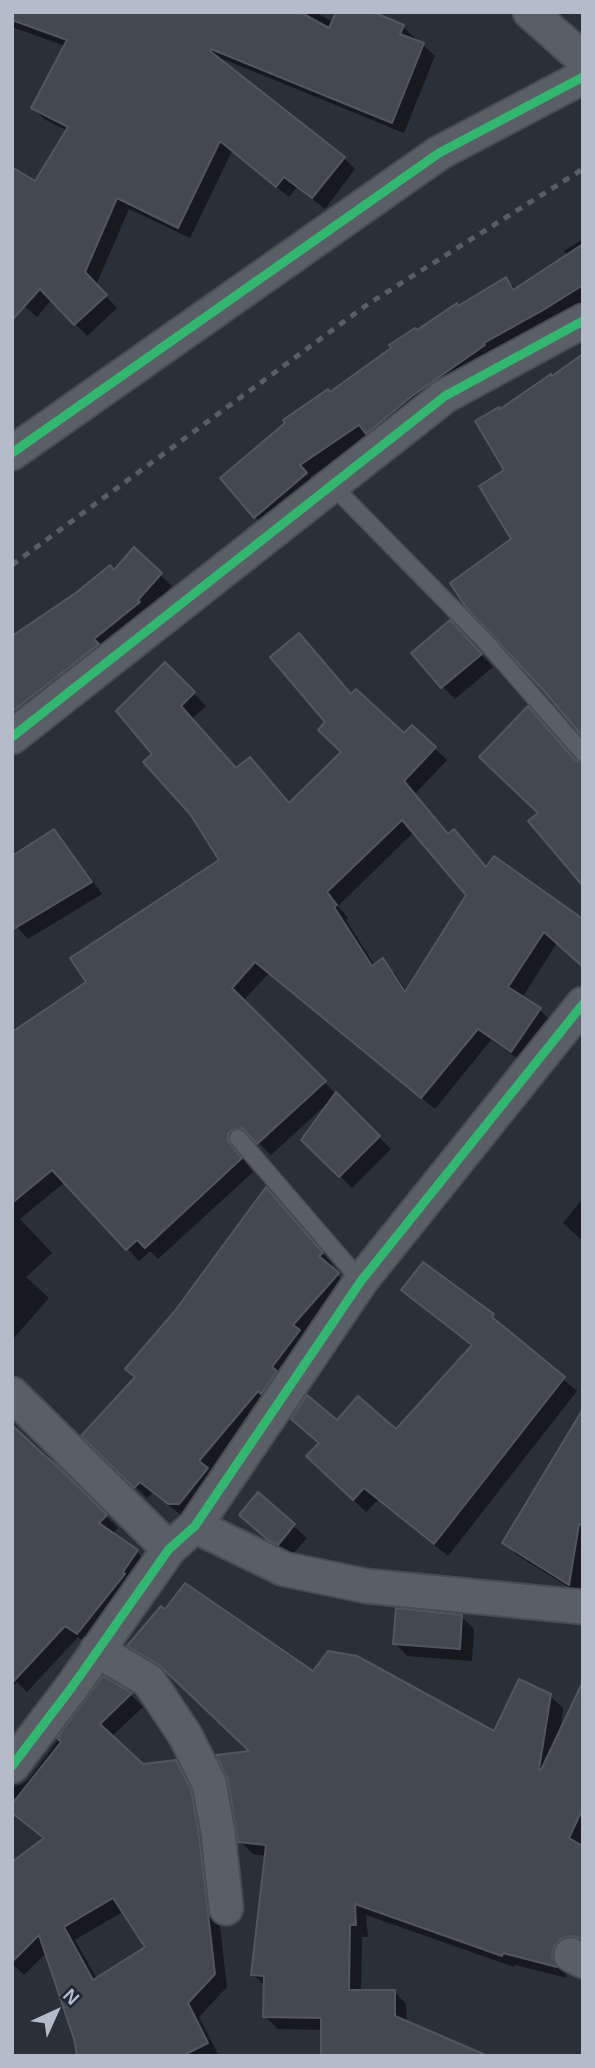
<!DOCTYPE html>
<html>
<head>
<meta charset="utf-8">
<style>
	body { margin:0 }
	#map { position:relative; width:595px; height:2068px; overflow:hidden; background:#2a3038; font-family:Helvetica,sans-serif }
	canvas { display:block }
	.frame { position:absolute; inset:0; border:14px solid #b4bcc9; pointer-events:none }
	.north { position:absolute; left:21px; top:1977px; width:70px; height:70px; -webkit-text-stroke:5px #1d2633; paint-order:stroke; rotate:45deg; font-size:19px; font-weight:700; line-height:28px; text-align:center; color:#b4bcc9 }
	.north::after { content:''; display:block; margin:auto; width:24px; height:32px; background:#b4bcc9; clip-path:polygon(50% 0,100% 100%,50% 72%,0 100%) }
</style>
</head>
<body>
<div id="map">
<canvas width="595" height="2068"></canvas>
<div class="frame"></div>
<div class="north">N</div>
</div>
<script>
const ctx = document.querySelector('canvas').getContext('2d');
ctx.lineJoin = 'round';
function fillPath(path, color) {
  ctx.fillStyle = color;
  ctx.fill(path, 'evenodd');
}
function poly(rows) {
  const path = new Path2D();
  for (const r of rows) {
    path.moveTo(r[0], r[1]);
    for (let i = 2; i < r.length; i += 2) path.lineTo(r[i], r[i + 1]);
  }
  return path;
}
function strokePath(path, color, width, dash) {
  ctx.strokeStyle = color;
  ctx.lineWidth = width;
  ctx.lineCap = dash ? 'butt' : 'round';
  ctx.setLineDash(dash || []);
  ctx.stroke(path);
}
fillPath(poly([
	[12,12,314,12,334,22,403,27,415,38,414,41,423,45,435,56,404,133,223,59,221,62,344,158,355,169,325,209,297,187,289,197,232,151,190,238,129,209,96,285,117,308,87,336,52,299,37,317,24,306,12,321,12,169,35,183,68,131,44,119,33,107,65,46,12,27],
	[583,239,583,303,371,436,310,477,317,485,267,528,255,517,331,394,417,332,505,279,517,290,568,256,564,251],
	[134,550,172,586,148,612,12,719,12,638,114,572],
	[449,622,493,667,455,699,443,687],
	[299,635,352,696,404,736,434,748,447,760,415,794,449,835,487,869,557,943,522,998,540,1010,552,1022,524,1063,491,1040,435,1109,269,973,243,1001,391,1149,352,1188,304,1140,330,1101,271,1155,256,1140,249,1140,243,1143,240,1155,253,1172,158,1259,150,1251,139,1261,65,1182,20,1219,52,1253,26,1277,49,1298,12,1340,12,1034,89,983,221,861,155,754,165,664,206,706,192,719,237,770,290,805,343,752,327,722],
	[414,832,468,895,407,992,395,973,383,961,375,966,346,920,348,918,338,906],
	[53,832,65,843,102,894,28,939,17,927,12,919],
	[583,1198,583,1241,563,1223],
	[278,1201,333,1265,330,1268,349,1286,271,1401,210,1473,218,1480,191,1515,181,1515,152,1493,147,1498,84,1435,136,1378],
	[404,1289,493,1316,506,1328,505,1330,577,1391,448,1556,378,1500,366,1512,321,1469,337,1422,396,1431,473,1346,417,1302],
	[583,1412,583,1588,581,1595,517,1555,504,1543],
	[12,1427,54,1465,118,1528,112,1535,136,1551,149,1564,90,1646,78,1637,27,1692,17,1682,12,1687],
	[258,1494,307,1538,291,1556,282,1552,254,1527],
	[461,1616,474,1629,472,1661,407,1656,395,1643],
	[129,1645,313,1674,495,1734,550,1696,563,1708,560,1733,583,1683,583,1948,566,1959,564,1971,567,1978,515,1965,514,1967,366,1915,368,1937,362,1937,361,1992,394,1991,406,2004,407,2023,322,2030,278,2029,265,2016,266,1987,253,1974,266,1856,253,1854,240,1841,252,1752,174,1677,142,1658],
	[104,1678,131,1695,143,1707,111,1737,142,1765,175,1762,188,1774,202,1803,211,1849,227,1987,199,2017,219,2056,79,2056,75,2038,47,1952,24,1975,12,1963,12,1865,45,1840,12,1812,17,1800,12,1795,12,1787,21,1785,29,1779],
	[124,1911,147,1947,97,1979,75,1940]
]), '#0007');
const building = poly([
	[12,12,300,12,329,28,336,12,373,12,404,25,400,34,424,43,392,123,211,49,210,51,345,157,312,198,284,177,276,187,220,141,178,228,117,198,85,272,107,295,74,325,40,289,12,320,12,167,35,181,68,127,31,108,67,40,12,20,12,12],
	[583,244,583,285,545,309,484,343,485,345,412,396,366,434,359,425,300,465,307,473,254,518,220,478,285,423,283,420,328,389,330,392,391,348,389,345,415,328,417,330,457,303,458,306,506,277,513,290,583,244],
	[583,354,583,737,543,690,465,606,450,583,511,539,479,486,504,470,475,421,499,407,500,409,551,374,552,376,583,354],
	[134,547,162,573,138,600,140,602,94,639,99,644,12,712,12,636,77,592,110,565,114,570,134,547],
	[450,620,482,654,441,688,411,653,450,620],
	[299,633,351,694,356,689,404,733,412,725,436,747,404,781,448,834,454,829,486,867,494,856,583,919,583,967,544,932,508,987,541,1008,511,1052,478,1029,421,1098,255,962,232,988,326,1081,257,1144,242,1128,232,1130,228,1134,228,1141,242,1158,145,1248,137,1240,126,1250,52,1170,12,1203,12,1032,86,982,70,958,219,860,190,814,143,762,152,754,116,711,165,662,195,692,181,706,236,768,250,757,289,803,341,752,318,730,325,722,270,657,299,633],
	[402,820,466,895,405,992,383,958,372,966,334,907,337,905,327,892,402,820],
	[528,706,575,760,583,763,583,886,528,821,538,813,479,757,528,706],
	[54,829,92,882,12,930,12,856,54,829],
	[336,1092,380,1136,339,1177,301,1140,336,1092],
	[266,1187,323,1253,319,1256,339,1273,293,1325,300,1330,272,1367,277,1371,261,1394,258,1391,199,1461,208,1468,179,1504,168,1504,140,1482,134,1488,81,1436,135,1377,125,1369,174,1312,266,1187],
	[423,1262,494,1314,492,1317,565,1377,434,1544,364,1488,353,1500,306,1456,319,1443,291,1419,307,1395,337,1420,358,1396,396,1429,472,1345,401,1290,423,1262],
	[583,1409,583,1525,579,1524,569,1585,502,1543,583,1409],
	[12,1425,44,1455,55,1464,107,1515,99,1523,138,1550,123,1572,125,1574,77,1634,65,1626,12,1683,12,1425],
	[258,1492,295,1524,278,1545,268,1540,239,1515,258,1492],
	[185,1583,313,1671,328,1651,357,1656,494,1731,519,1679,551,1694,539,1769,541,1770,583,1681,583,1808,569,1838,583,1846,583,1939,571,1936,560,1939,554,1947,552,1955,557,1967,503,1953,502,1956,355,1904,356,1925,350,1925,349,1990,395,1990,395,2016,488,2056,321,2056,321,2018,263,2017,264,1976,251,1975,266,1845,238,1842,228,1780,216,1755,249,1751,159,1665,127,1646,161,1606,165,1609,185,1583],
	[396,1608,462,1615,460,1649,393,1644,396,1608],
	[103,1676,132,1693,100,1724,143,1764,176,1760,191,1789,199,1835,215,1974,188,2003,208,2043,182,2056,77,2056,74,2039,39,1935,12,1962,12,1862,44,1838,12,1813,12,1804,61,1742,57,1738,103,1676],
	[113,1898,145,1947,93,1980,64,1927,113,1898]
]);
fillPath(building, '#444950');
strokePath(building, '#52575f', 2);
const service = poly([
	[332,485,484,640,583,753],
	[238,1138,361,1281]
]);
const minor = poly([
	[530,12,583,59],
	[12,453,439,153,583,77],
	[12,737,445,396,583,321],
	[12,1394,169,1549],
	[195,1526,284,1569,366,1586,583,1607],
	[97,1650,149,1681,185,1735,209,1783,218,1832,226,1908],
	[12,1766,72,1687,169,1549,195,1526,361,1281,583,1004],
	[571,1955,583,1961]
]);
strokePath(service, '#484c53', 19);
strokePath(minor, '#484c53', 37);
strokePath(service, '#5a5e66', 16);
strokePath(minor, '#5a5e66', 33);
strokePath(poly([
	[12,565,368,304,583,169]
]), '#595d64', 5, [7, 7]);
strokePath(poly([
	[12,453,439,153,583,77],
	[12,737,445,396,583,321],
	[12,1766,72,1687,169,1549,195,1526,361,1281,583,1004]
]), '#33b770', 9);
</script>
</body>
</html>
